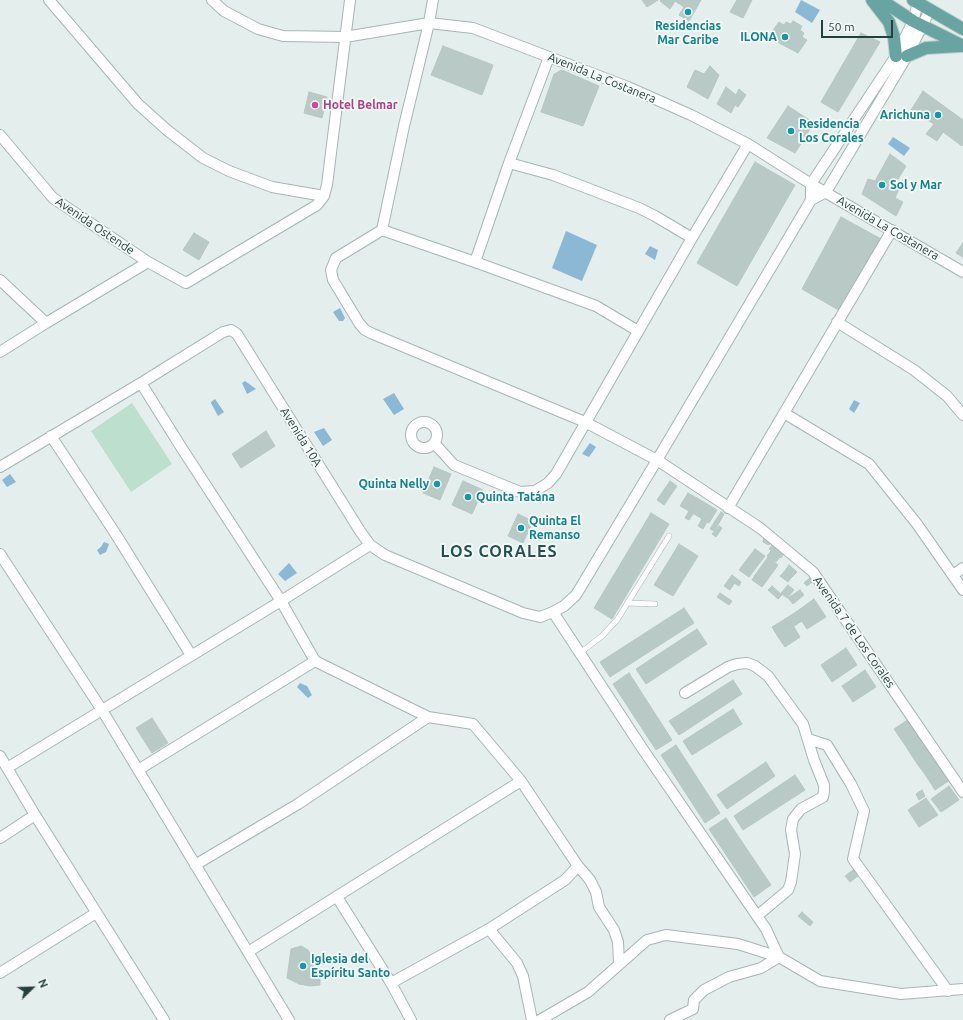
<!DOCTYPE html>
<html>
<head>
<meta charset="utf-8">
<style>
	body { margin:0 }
	#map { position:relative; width:963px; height:1020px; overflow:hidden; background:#e4eeec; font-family:Ubuntu,sans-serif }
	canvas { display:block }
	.north { position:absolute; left:12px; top:968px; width:40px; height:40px; -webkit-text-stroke:3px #f5faf8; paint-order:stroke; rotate:67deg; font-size:11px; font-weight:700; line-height:16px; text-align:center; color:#23403f }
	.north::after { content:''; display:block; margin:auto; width:14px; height:18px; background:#23403f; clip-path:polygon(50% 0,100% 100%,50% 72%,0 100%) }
	.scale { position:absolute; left:821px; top:20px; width:72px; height:18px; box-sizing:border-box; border:2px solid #23403f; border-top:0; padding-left:5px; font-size:12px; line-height:14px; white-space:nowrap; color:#23403f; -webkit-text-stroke:3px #f5faf8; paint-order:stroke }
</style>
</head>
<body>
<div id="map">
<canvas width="963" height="1020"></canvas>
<div class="north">N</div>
<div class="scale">50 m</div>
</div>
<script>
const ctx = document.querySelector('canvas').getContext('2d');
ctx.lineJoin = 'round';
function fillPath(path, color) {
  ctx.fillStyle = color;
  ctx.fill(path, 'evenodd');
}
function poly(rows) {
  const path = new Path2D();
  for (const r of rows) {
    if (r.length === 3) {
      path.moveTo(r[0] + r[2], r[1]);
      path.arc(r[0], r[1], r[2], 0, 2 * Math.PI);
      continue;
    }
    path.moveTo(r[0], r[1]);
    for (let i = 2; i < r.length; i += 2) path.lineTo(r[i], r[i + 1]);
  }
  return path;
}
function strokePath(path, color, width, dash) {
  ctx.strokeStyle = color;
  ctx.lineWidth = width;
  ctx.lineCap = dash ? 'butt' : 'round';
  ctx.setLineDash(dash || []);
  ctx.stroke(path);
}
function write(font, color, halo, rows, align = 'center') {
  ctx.font = font + ' Ubuntu,sans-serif';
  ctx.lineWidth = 3.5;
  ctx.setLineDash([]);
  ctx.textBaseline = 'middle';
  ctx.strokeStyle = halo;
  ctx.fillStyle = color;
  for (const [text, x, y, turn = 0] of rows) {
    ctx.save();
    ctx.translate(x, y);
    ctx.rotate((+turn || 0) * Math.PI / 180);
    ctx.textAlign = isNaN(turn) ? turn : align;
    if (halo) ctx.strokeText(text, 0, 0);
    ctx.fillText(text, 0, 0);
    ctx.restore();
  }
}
fillPath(poly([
	[132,403,172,464,131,492,91,431]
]), '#bcdfce');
fillPath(poly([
	[801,0,820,10,812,23,795,12],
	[893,137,910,148,904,156,888,144],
	[566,231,597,245,582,281,552,268],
	[650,246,658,250,655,260,645,254],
	[340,308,345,318,343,321,339,321,333,312],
	[245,381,256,389,247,394,242,383],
	[394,393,404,409,394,415,383,399],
	[215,399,224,412,218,416,211,403,211,402],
	[854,400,860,403,854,413,849,409],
	[324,428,332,440,323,446,314,432],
	[590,443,596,447,589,457,582,454],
	[10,474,16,482,7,487,2,480],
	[104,542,109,544,108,547,106,552,100,555,97,550,101,547],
	[289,563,297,573,285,581,278,574],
	[300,683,307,686,312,695,308,698,297,687]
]), '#8bb8d4');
const building = poly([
	[642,0,658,0,647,7,642,0],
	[661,0,701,0,689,21,679,15,684,7,675,1,670,9,660,1,661,0],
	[737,0,752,0,743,18,730,12,737,0],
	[793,21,802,26,800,30,804,33,802,37,807,40,798,53,768,37,779,22,784,25,786,22,791,24,793,21],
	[861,33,880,42,838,112,821,102,861,33],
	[443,46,493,65,482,95,431,75,443,46],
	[710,66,719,75,708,99,687,87,695,70,704,74,710,66],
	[562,70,599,86,583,126,541,112,554,74,562,70],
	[726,87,736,95,739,89,746,95,738,107,735,105,731,113,717,104,726,87],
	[923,91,963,120,963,144,962,146,943,132,937,141,926,134,934,124,911,110,923,91],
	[309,92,327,97,322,118,304,113,309,92],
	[788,106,814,123,795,153,767,138,788,106],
	[890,154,906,166,895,184,900,187,895,198,903,202,896,216,862,194,868,179,875,181,890,154],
	[755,162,795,185,737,286,697,263,755,162],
	[841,217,881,239,842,312,802,289,841,217],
	[194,233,209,242,199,260,183,250,194,233],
	[963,243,963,257,956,253,963,243],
	[266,431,275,446,241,468,232,454,266,431],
	[434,467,451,474,440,500,423,493,434,467],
	[463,481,483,490,472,514,452,505,463,481],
	[670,481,677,486,664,505,657,500,670,481],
	[688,493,697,498,689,511,680,506,688,493],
	[697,498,707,504,699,517,689,511,697,498],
	[707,504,717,510,709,523,699,517,707,504],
	[689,511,693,514,689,520,685,518,689,511],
	[721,512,724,514,719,523,715,521,721,512],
	[651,513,669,524,612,619,594,608,651,513],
	[518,514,533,521,523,543,508,536,518,514],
	[702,519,707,522,703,529,698,526,702,519],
	[715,521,719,523,714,531,710,529,715,521],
	[719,526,722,528,716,537,712,534,719,526],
	[764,536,771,541,769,545,763,542,764,536],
	[774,543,785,552,781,558,769,549,774,543],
	[679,544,698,556,673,596,654,585,679,544],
	[755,549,765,556,749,577,739,570,755,549],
	[771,551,780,557,776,562,767,556,771,551],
	[768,557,778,565,765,583,755,575,768,557],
	[789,565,797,572,791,578,784,572,789,565],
	[784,572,791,578,788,582,780,576,784,572],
	[732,575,737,579,730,590,724,586,732,575],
	[755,575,765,583,762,587,752,580,755,575],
	[812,576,815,580,807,586,804,583,812,576],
	[737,579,741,582,739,586,734,583,737,579],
	[788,585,794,590,787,598,781,593,788,585],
	[772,586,782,595,778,599,768,590,772,586],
	[800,590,804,595,793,604,788,598,800,590],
	[720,593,732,601,729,605,717,597,720,593],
	[814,599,826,617,807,629,796,612,814,599],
	[684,608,694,623,610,677,600,662,684,608],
	[796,612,802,621,791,628,785,619,796,612],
	[785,619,791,628,778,637,772,627,785,619],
	[794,627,800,637,785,647,778,637,794,627],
	[697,629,707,644,646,684,636,669,697,629],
	[846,648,857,665,832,682,821,665,846,648],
	[865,670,876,687,853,702,842,686,865,670],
	[629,673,672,740,656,750,613,684,629,673],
	[733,680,742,694,679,735,669,721,733,680],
	[733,709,742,724,692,755,683,741,733,709],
	[152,718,168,743,152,753,136,728,152,718],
	[909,719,920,735,905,745,894,729,909,719],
	[920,735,927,746,912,756,905,745,920,735],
	[676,745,720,813,705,823,661,755,676,745],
	[927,746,933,755,918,765,912,756,927,746],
	[933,755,939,763,924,773,918,765,933,755],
	[766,762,775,776,727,809,717,795,766,762],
	[939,763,944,772,930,782,924,773,939,763],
	[944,772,950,780,935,790,930,782,944,772],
	[795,775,805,790,743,830,734,816,795,775],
	[949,786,959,800,941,812,931,799,949,786],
	[922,790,925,796,919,800,916,794,922,790],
	[926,798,938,815,919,827,908,810,926,798],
	[726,818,771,885,754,897,709,829,726,818],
	[857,867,862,873,850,882,845,876,857,867],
	[802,912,813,922,810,926,798,916,802,912],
	[301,946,308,950,320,970,320,985,310,986,299,984,287,978,291,949,301,946]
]);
fillPath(building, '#b9c9c5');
strokePath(building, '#b6c8c4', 1);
const lane = poly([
	[628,603,655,604],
	[580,653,602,636,617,620,669,536]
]);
const street = poly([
	[49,0,138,104,167,130,203,158,229,171,272,187,324,196],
	[212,0,224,11,258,29,283,36,345,37,429,23,473,28,628,87,691,115,748,144,811,184,963,272],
	[433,0,429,23,404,126,382,230,336,258,331,270,333,280,359,323,365,330,373,334,585,422,657,460,760,528,813,572,963,792],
	[0,135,53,198,148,262,186,283,317,205,324,196,327,185,350,0],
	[509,163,553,175,639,208,655,216,692,238],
	[811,200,826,192,907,56,930,10],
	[382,230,475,262,596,306,638,331],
	[475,262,509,163,549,57],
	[0,280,46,323],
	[837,322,914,370,947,396,963,415],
	[0,352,46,323,148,262],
	[141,383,181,447,281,601,315,661,428,717,473,724,521,781,578,866,565,880,489,929,391,983],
	[784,413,869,464,917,524,963,590],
	[424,435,13],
	[51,436,115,533,191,655],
	[434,443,454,465,520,492,535,491,548,483,556,474,692,238,748,144],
	[0,467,141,383,223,332,231,330,237,334,360,531,370,545,385,555,523,613,540,617,553,612,564,606,576,595,657,460,811,200,811,184,896,56,913,21,918,3],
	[728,508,892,230],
	[0,554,102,710,289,1020],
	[953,575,963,568],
	[553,612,642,748,766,929,779,957,761,968,729,977,704,990,694,1000,693,1009,670,1020],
	[685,693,728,667,737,664,747,663,755,666,768,676,803,724,814,760,824,785,824,791,823,797,801,809,793,819,791,830,795,854,791,882,788,890,757,916],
	[808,739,827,745,851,784,864,811,853,859,948,991],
	[0,756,35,815,164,1020],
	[7,768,281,601,370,545],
	[138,770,315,661],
	[0,838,35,815],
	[195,865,298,804,428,717],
	[578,866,590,880,596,892,599,907,614,930,618,942,619,964],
	[337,897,391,983,411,1020],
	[489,929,517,963,523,976,532,1020],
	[248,952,521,781],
	[0,973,96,913],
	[540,1020,588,992,647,940,666,935,738,944,779,957,820,981,901,994,963,989]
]);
const primary = poly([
	[872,0,889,22,894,37,896,56],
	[881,0,913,21,963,46],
	[913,0,963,29],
	[907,56,926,48,960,46]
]);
strokePath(lane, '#a6b6b5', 6);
strokePath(street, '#a6b6b5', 12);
strokePath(primary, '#c1cac9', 14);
strokePath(lane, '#fff', 5);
strokePath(street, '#fff', 10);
strokePath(primary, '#67a4a2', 12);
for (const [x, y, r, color] of [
	[688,12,4,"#0f9aa8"],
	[785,37,4,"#0f9aa8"],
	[315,105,4,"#d1479c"],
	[938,115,4,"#0f9aa8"],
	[791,131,4,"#0f9aa8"],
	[882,185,4,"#0f9aa8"],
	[437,484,4,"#0f9aa8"],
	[468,497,4,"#0f9aa8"],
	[521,528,4,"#0f9aa8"],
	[303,966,4,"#0f9aa8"]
]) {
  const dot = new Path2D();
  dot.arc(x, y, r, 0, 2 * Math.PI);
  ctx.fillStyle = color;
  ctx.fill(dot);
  strokePath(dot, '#f5faf8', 1.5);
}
write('bold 12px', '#0d838f', '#f5faf8', [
	["Residencias",688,26,"center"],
	["Mar Caribe",688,40,"center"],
	["ILONA",777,37,"right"],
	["Arichuna",930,115,"right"],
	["Residencia",799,124],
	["Los Corales",799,138],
	["Sol y Mar",890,185],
	["Quinta Nelly",429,484,"right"],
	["Quinta Tatána",476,497],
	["Quinta El",529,521],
	["Remanso",529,535],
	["Iglesia del",311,959],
	["Espíritu Santo",311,973]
], 'left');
write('12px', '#23403f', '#f5faf8', [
	["Avenida La Costanera",602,78,22],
	["Avenida Ostende",95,226,34],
	["Avenida La Costanera",888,228,30],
	["Avenida 10A",301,437,58],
	["Avenida 7 de Los Corales",854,632,55]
]);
write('bold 12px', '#b23c85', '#f5faf8', [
	["Hotel Belmar",323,105]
], 'left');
ctx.letterSpacing = '1px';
write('bold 16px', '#1e5352', '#f5faf8', [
	["LOS CORALES",499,552]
]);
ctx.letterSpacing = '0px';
</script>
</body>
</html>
